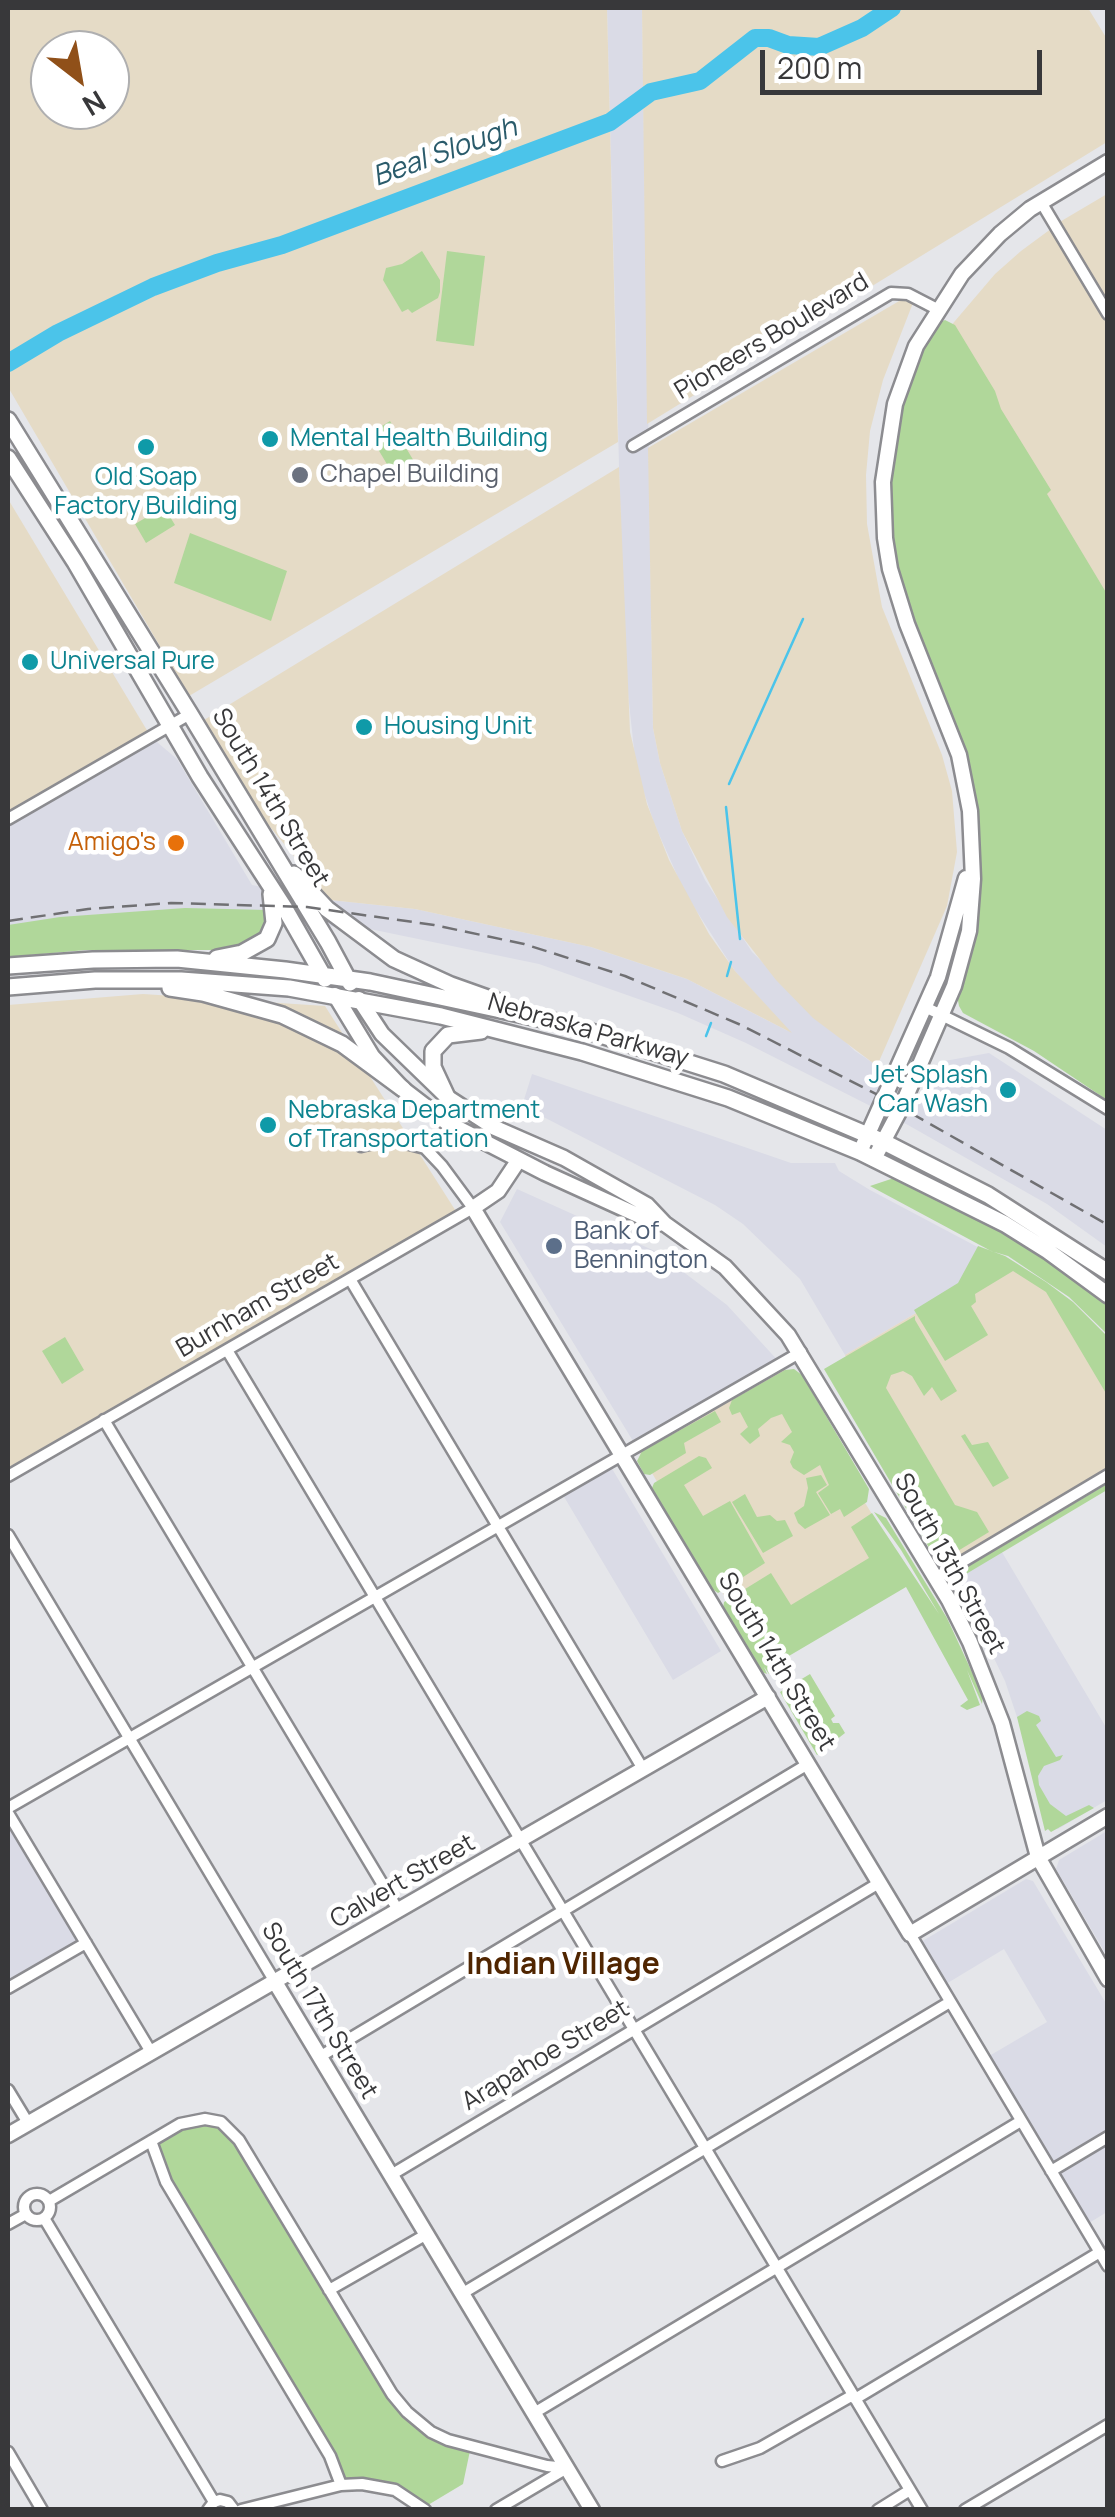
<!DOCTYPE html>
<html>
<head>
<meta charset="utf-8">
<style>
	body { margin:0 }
	#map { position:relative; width:1115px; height:2517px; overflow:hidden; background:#e5e6ea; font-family:Manrope,sans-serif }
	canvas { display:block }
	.frame { position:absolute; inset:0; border:10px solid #38383a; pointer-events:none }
	.north { position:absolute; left:30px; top:30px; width:100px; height:100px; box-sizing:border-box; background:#fff; border:2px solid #afafb0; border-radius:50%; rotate:149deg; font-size:28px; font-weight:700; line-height:40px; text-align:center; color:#38383a }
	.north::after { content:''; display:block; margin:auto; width:35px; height:45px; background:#905019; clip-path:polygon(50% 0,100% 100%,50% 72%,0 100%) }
	.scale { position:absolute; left:760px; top:50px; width:282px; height:45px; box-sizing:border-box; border:5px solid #38383a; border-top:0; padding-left:12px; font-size:30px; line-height:35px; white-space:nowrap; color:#38383a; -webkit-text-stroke:8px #fff; paint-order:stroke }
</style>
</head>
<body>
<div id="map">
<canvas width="1115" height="2517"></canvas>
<div class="frame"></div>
<div class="north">N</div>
<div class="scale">200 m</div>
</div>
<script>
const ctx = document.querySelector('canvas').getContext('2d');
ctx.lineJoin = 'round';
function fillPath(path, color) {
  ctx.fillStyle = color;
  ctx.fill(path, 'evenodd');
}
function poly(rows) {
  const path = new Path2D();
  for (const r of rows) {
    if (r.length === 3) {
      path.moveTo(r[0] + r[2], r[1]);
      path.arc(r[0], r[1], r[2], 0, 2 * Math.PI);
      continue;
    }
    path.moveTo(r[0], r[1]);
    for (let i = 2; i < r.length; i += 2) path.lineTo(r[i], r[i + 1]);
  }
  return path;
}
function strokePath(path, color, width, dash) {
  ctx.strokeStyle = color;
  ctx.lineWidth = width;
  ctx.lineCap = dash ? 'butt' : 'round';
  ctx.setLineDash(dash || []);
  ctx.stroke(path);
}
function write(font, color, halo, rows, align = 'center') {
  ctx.font = font + ' Manrope,sans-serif';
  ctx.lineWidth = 9;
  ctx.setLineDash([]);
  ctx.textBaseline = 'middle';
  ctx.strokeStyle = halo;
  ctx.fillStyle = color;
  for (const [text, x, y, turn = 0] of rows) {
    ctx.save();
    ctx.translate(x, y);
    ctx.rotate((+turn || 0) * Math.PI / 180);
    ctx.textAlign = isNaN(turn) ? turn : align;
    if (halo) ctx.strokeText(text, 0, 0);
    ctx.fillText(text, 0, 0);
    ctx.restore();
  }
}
fillPath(poly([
	[607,8,642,8,653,728,660,763,682,831,705,880,752,952,855,1051,922,1095,939,1062,989,1053,1107,1130,1107,1247,1047,1204,908,1125,746,1043,678,1013,539,964,365,928,277,924,8,933,8,819,151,737,177,759,252,885,330,900,415,909,591,947,687,979,788,1031,735,971,685,893,654,823,636,768,624,656],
	[532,1074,791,1163,835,1163,839,1171,870,1190,1004,1261,845,1355,800,1279,743,1224,715,1205,522,1106],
	[517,1189,657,1252,727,1305,781,1364,636,1446,500,1222],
	[608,1462,721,1651,673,1680,560,1490],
	[996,1542,1107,1729,1107,1800,1058,1829,1045,1827,1026,1744,1005,1681,951,1569],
	[8,1813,86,1943,8,1988],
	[1107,1831,1107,1956,1056,1869,1059,1860],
	[1026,1879,1033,1881,1107,2005,1107,2212,1084,2226,984,2059,1047,2022,1004,1949,941,1987,916,1945]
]), '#dadbe6');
fillPath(poly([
	[8,8,607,8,618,442,189,696,8,387],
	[50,50,110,50,110,110,50,110],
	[642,8,1088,8,1107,39,1107,142,647,424],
	[1107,194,1107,1093,994,887,949,328,995,274,1021,251,1063,220],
	[918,290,883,380,870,431,866,475,867,524,882,607,942,755,952,791,957,852,947,906,877,1066,813,1018,776,980,727,917,682,831,660,763,653,728,648,448],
	[619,467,630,732,647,804,669,860,709,934,735,971,792,1033,687,979,591,947,415,909,330,900,266,822,204,720],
	[8,499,151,737,8,819],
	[143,994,325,1006,459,1216,8,1476,8,1005],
	[1004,1261,1040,1281,1107,1339,1107,1475,959,1564,845,1355],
	[781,1364,910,1577,764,1663,636,1446]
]), '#e5dbc6');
fillPath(poly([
	[422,251,440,280,440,292,438,298,412,313,408,309,402,312,383,280,386,268,402,264],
	[447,251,485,256,474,346,436,341],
	[945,320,955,325,995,391,1001,409,1051,490,1047,494,1107,594,1107,1100,1034,1051,963,1013,959,1006,957,995,979,871,977,812,961,740,909,614,898,574,892,546,889,475,899,413,918,357,934,325],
	[390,421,415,463,394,476,369,434],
	[164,507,175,525,146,543,135,524],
	[190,533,287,571,271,621,174,583],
	[185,908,268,910,269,917,264,932,242,947,220,950,86,950,8,957,8,925,60,917],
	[894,1178,961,1207,1061,1268,1107,1303,1107,1334,1069,1297,1008,1256,991,1251,870,1186],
	[978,1246,1005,1256,1046,1282,1073,1302,1107,1336,1107,1395,1046,1292,1013,1271,975,1294,976,1302,971,1306,988,1335,945,1361,914,1310,958,1283],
	[915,1316,915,1320,957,1391,941,1401,932,1387,924,1396,912,1376,903,1371,891,1375,886,1388,955,1505,977,1512,989,1532,943,1560,937,1559,931,1551,824,1369],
	[65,1337,84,1370,62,1384,42,1351],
	[794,1369,802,1375,869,1489,867,1502,844,1517,840,1509,831,1514,818,1493,829,1485,820,1465,804,1475,793,1468,790,1462,794,1452,790,1445,781,1442,792,1432,782,1414,771,1418,758,1429,760,1436,750,1444,740,1434,748,1427,740,1412,732,1415,729,1408,732,1400,785,1370],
	[715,1411,721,1422,684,1443,686,1453,650,1475,644,1474,637,1461,642,1451],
	[965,1434,972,1445,988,1442,1009,1478,993,1487,961,1436],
	[699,1456,706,1458,712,1468,684,1485,703,1516,730,1501,765,1563,718,1593,712,1589,652,1488,654,1483],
	[821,1475,827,1485,816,1492,830,1515,805,1529,798,1523,794,1513,804,1506,808,1488,806,1478],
	[1107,1484,1107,1490,956,1580,955,1578,967,1567],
	[745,1494,757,1517,770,1515,777,1521,785,1520,793,1536,763,1553,732,1502],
	[874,1512,886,1518,947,1618,983,1696,982,1704,967,1670,980,1705,967,1710,960,1706,968,1700,906,1587,777,1663,779,1670,769,1674,764,1667,767,1674,762,1672,723,1608,724,1602,771,1573,791,1605,869,1558,851,1527,872,1513,939,1614,901,1550],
	[810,1674,835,1716,831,1719,833,1723,839,1723,845,1733,817,1755,780,1692],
	[1027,1711,1039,1716,1041,1721,1036,1725,1056,1757,1063,1755,1060,1760,1044,1766,1038,1776,1039,1785,1050,1804,1066,1816,1089,1805,1094,1808,1051,1832,1048,1829,1045,1831,1017,1717],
	[189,2121,229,2128,369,2357,413,2418,471,2446,463,2484,423,2508,404,2494,341,2485,337,2470,166,2182,151,2141]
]), '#b0d79a');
strokePath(poly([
	[729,784,803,619],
	[726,807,740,939],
	[727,976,731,962],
	[706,1036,711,1023]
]), '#4bc4ea', 2.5);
strokePath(poly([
	[8,363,58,333,153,287,217,263,282,245,610,122,651,92,700,81,755,38,769,38,788,45,819,47,862,28,892,8]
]), '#4bc4ea', 18);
const street = poly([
	[1041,202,1108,314],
	[633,446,891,293,908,294,937,309],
	[8,819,190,714],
	[925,1007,1009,1048,1108,1109],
	[350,1279,643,1769],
	[227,1350,922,2510],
	[104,1420,398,1910],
	[8,1476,473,1208,442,1166,425,1148,390,1139,361,1146],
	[8,1535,275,1982],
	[935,1578,1108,1475],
	[8,1808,801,1352],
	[8,1813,151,2052],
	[910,1934,1108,2266],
	[8,1988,86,1943],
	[321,2056,808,1764],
	[8,2090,28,2123],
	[151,2141,166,2182,330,2456,341,2485],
	[1051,2171,1108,2137],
	[391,2175,879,1883],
	[37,2207,13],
	[49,2201,180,2124,205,2119,221,2122,239,2140,392,2394,407,2412,431,2432,448,2440,547,2466,567,2468],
	[44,2218,214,2502],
	[8,2224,26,2214],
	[329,2290,427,2234],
	[463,2293,950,2002],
	[855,2399,1100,2252],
	[534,2413,1021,2121],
	[8,2452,42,2510],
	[722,2461,760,2448,853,2395],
	[208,2510,214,2502,220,2500,228,2502,234,2510],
	[241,2510,341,2485,362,2484,395,2490,425,2510],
	[496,2510,567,2468],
	[878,2510,910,2490],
	[965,2510,1108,2425]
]);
const secondary = poly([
	[335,995,372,1056,403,1089,446,1122,545,1173,644,1218,665,1224],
	[359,999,382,1034,447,1097,493,1127,564,1158,647,1205,665,1224,725,1267,788,1335,949,1600,970,1642,1002,1723,1038,1857,1108,1979],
	[860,1152,938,977,966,878],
	[874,1159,901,1108,954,986,969,931,973,879,970,811,959,755,907,624,890,569,885,538,883,482,895,404,916,346,962,274,1000,234,1030,209,1108,162],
	[518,1161,498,1191,473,1208,910,1934,1108,1816],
	[275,1982,592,2510],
	[8,2135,768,1697]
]);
const primary = poly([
	[8,420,190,714,328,942,350,983],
	[8,458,75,562,200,777,284,907,325,979],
	[294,874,327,909,394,959,451,985,496,1001],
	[217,958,242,953,267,939,274,923,271,894],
	[8,966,93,960,177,959,285,970,370,982,566,1024,724,1074,884,1142,988,1195,1108,1272],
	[8,987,95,980,181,980,289,988,441,1016,582,1052,728,1098,860,1152,1005,1224,1048,1251,1108,1295],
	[170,988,203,993,282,1015,342,1044,403,1089],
	[447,1097,433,1067,433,1051,448,1035,481,1031]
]);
strokePath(street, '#8c8c90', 15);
strokePath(secondary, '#8c8c90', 19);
strokePath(primary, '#8c8c90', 20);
strokePath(street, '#fff', 10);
strokePath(secondary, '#fff', 14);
strokePath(primary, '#fff', 15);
strokePath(poly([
	[8,921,88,909,171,903,307,907,434,925,524,944,625,976,741,1025,886,1099,1108,1225]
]), '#707073', 2.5, [15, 8]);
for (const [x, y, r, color] of [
	[270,439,10,"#0f9aa8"],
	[146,447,10,"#0f9aa8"],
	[300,475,10,"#6b7280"],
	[30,662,10,"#0f9aa8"],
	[364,727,10,"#0f9aa8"],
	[176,843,10,"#e8710a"],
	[1008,1090,10,"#0f9aa8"],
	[268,1125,10,"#0f9aa8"],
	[554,1246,10,"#5c6f8a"]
]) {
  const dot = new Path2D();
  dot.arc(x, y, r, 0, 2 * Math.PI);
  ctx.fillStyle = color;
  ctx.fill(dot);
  strokePath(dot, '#fff', 4);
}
write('25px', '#38383a', '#fff', [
	["Pioneers Boulevard",772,337,-31],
	["South 14th Street",270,798,59],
	["Nebraska Parkway",588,1031,16],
	["Burnham Street",258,1306,-30],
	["South 13th Street",949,1564,61],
	["South 14th Street",776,1662,59],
	["Calvert Street",403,1882,-30],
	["South 17th Street",319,2011,59],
	["Arapahoe Street",546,2056,-31]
]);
write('25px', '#0d838f', '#fff', [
	["Mental Health Building",290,439],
	["Old Soap",146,478,"center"],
	["Factory Building",146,507,"center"],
	["Universal Pure",50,662],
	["Housing Unit",384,727],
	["Jet Splash",988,1076,"right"],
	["Car Wash",988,1105,"right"],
	["Nebraska Department",288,1111],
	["of Transportation",288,1140]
], 'left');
write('25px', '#5b616d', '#fff', [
	["Chapel Building",320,475]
], 'left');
write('25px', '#c56008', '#fff', [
	["Amigo's",156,843]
], 'right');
write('25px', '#4e5e75', '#fff', [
	["Bank of",574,1232],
	["Bennington",574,1261]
], 'left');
write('italic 28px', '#2a5b6b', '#fff', [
	["Beal Slough",445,153,-20]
]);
write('bold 30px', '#502500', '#fff', [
	["Indian Village",563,1966]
]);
</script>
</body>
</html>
